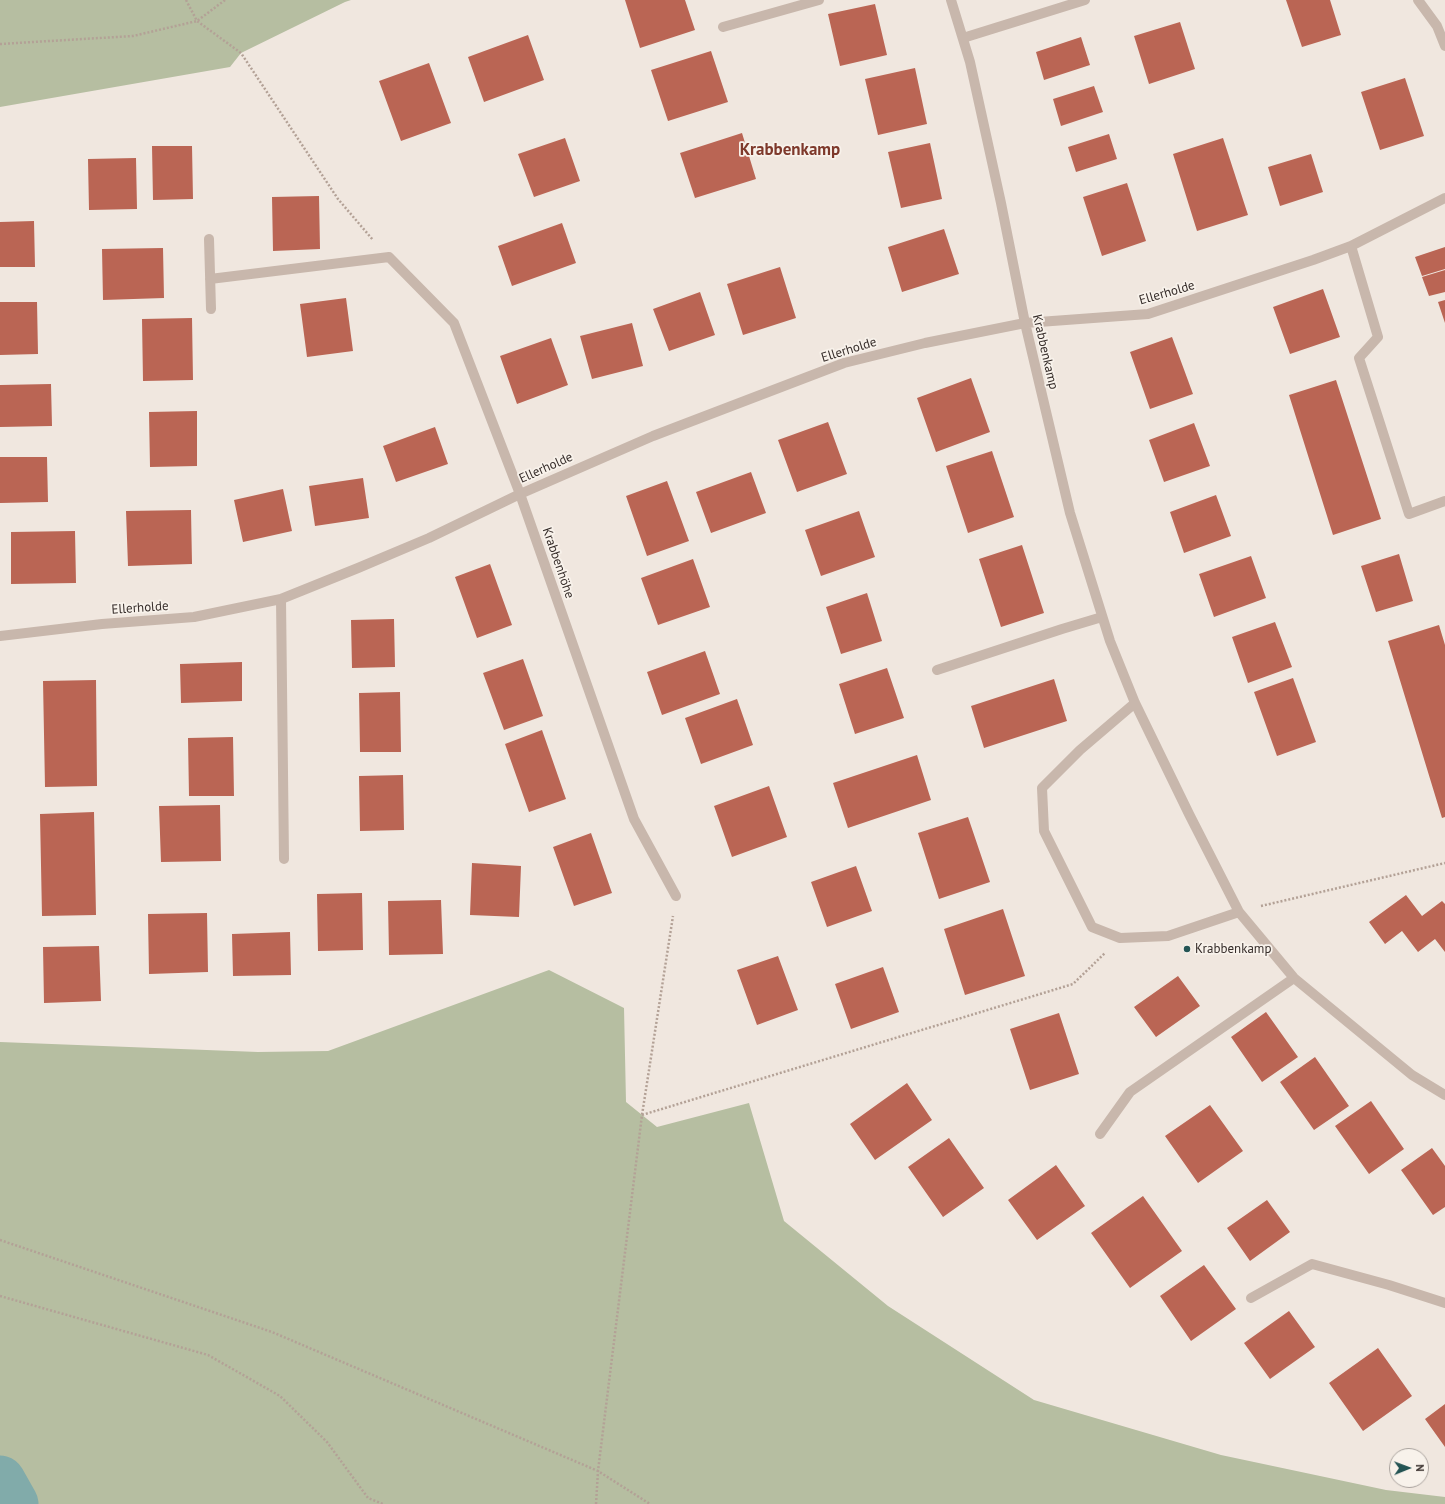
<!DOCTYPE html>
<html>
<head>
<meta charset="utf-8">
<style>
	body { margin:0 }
	#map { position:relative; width:1445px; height:1504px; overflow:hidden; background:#f0e7df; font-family:"PT Sans",sans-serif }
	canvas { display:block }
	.north { position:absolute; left:1389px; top:1448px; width:40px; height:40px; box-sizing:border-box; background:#f8f2eb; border:1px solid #aaa39e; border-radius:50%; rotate:89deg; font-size:11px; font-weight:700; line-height:16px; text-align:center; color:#362d2a }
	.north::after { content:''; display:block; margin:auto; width:14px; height:18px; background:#245454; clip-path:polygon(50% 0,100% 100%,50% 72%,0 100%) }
</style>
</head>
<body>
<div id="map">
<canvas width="1445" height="1504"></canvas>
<div class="north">N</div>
</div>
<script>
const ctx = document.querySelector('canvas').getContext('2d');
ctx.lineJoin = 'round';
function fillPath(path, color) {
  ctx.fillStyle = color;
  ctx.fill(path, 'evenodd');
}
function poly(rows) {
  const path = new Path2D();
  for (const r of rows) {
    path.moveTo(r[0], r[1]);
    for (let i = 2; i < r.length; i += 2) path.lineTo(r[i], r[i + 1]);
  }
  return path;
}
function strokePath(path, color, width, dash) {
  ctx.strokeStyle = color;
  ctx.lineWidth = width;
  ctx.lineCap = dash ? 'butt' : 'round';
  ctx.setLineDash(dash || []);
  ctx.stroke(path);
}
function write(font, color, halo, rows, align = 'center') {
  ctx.font = font + ' "PT Sans",sans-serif';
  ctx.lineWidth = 3.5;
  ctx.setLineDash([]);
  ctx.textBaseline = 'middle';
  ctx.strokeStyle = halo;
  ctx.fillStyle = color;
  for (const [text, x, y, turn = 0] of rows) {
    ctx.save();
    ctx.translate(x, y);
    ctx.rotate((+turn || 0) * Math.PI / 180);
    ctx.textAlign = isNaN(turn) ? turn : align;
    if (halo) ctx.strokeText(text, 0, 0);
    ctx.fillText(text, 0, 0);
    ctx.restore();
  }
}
fillPath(poly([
	[0,0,351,0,345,2,241,53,230,67,0,107],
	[549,970,624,1008,626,1102,657,1127,749,1103,784,1221,888,1306,1034,1400,1221,1455,1386,1490,1445,1497,1445,1504,0,1504,0,1042,258,1052,328,1051]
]), '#b6bea1');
strokePath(poly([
	[0,1481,13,1504]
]), '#81abaa', 51);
fillPath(poly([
	[625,0,685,0,695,30,640,48],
	[1286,0,1330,0,1341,35,1302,47],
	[875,4,887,55,840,66,828,14],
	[1180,22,1195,69,1149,84,1134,36],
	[528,35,544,80,484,102,468,57],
	[1081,37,1090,65,1044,80,1036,52],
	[711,51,728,102,668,121,651,70],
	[429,63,451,123,401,141,379,81],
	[915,68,927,124,878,135,865,79],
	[1405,78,1424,136,1380,150,1361,92],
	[1094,86,1103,112,1061,126,1053,99],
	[742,133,756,179,695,198,680,153],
	[1109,134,1117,159,1076,172,1068,147],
	[565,138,580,181,534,197,518,154],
	[1223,138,1248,215,1197,231,1173,154],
	[930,143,942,199,901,208,888,152],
	[152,146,192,146,193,199,153,200],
	[1311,154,1323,192,1280,206,1268,167],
	[136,158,137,209,89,210,88,159],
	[1127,183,1146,241,1102,256,1083,197],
	[319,196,320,249,273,251,272,197],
	[34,221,35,267,0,267,0,222],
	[562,223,576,263,512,286,498,246],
	[944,229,959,274,902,292,888,247],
	[1445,247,1445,269,1422,276,1415,257],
	[163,248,164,298,103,300,102,249],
	[780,267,796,318,743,335,727,284],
	[1445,270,1445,292,1429,296,1422,277],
	[1323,289,1340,337,1290,354,1273,307],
	[700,292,715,335,669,351,653,309],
	[346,298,353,351,307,357,300,304],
	[1445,300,1445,323,1438,302],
	[0,302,37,302,38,354,0,355],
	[192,318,193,380,143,381,142,319],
	[632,323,643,366,592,379,580,336],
	[1172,337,1193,394,1150,409,1130,352],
	[551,338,568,385,517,404,500,356],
	[971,378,990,432,936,452,917,398],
	[1336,380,1381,519,1333,535,1289,395],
	[51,384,52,426,0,427,0,385],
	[197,411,197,466,150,467,149,412],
	[828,422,847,474,797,492,778,440],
	[1194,423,1210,466,1164,482,1149,440],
	[435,427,448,464,396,482,383,446],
	[992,451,1014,517,968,533,946,466],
	[0,457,47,457,48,502,0,503],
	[751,472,766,513,711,533,696,492],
	[363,478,369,518,315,526,309,486],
	[667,481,689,541,647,556,626,496],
	[283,489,292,531,243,542,234,500],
	[1216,495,1231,536,1184,553,1170,512],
	[191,510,192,564,128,566,126,511],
	[859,511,875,557,821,576,805,530],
	[75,531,76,583,11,584,11,532],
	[1022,545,1044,613,1001,627,979,559],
	[1399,554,1413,601,1376,612,1361,566],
	[1251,556,1266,598,1214,617,1199,574],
	[693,559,710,607,658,625,641,578],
	[490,564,512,625,477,638,455,577],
	[867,593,882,641,841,654,826,607],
	[394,619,395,667,352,668,351,620],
	[1275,622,1292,667,1248,683,1232,637],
	[1439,625,1445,645,1445,817,1442,818,1388,641],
	[705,651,720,694,662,715,647,672],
	[523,659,543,716,504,730,483,673],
	[242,662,242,701,181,703,180,664],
	[887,668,904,718,855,734,839,684],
	[1293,678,1316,742,1277,756,1254,692],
	[1054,679,1067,721,984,748,971,706],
	[96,680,97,786,45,787,43,681],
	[400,692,401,752,360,752,359,693],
	[737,699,753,745,701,764,685,718],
	[542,730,566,799,529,812,505,744],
	[233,737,234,796,189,796,188,738],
	[917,755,931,800,848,828,833,783],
	[403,775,404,830,360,831,359,776],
	[769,786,787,837,732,857,714,806],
	[220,805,221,861,161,862,159,806],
	[94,812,96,915,42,916,40,814],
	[968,817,990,882,939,899,918,833],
	[591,833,612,893,574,906,553,847],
	[472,863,521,866,519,917,470,915],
	[856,866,872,911,827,927,811,882],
	[362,893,363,950,318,951,317,894],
	[1406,895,1422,916,1442,901,1445,904,1445,952,1435,939,1418,952,1402,931,1385,944,1369,922],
	[441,900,443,954,389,955,388,901],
	[1003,909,1025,976,965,995,944,929],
	[207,913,208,972,149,974,148,914],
	[290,932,291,975,233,976,232,934],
	[99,946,101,1001,44,1003,43,947],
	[778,956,798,1010,757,1025,737,970],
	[883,967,899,1012,851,1029,835,984],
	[1178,976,1200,1006,1156,1037,1134,1007],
	[1266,1012,1298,1057,1262,1082,1231,1037],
	[1059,1013,1079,1074,1030,1090,1010,1029],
	[1315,1057,1349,1106,1314,1130,1280,1082],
	[907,1083,932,1120,875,1160,850,1124],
	[1371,1101,1404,1149,1369,1174,1335,1126],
	[1210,1105,1243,1151,1198,1183,1165,1136],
	[949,1138,984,1188,943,1217,908,1167],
	[1432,1148,1445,1166,1445,1207,1433,1215,1401,1170],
	[1056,1165,1085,1206,1037,1240,1008,1200],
	[1143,1196,1182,1251,1130,1288,1091,1233],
	[1267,1200,1290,1232,1250,1261,1227,1228],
	[1204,1265,1236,1309,1191,1341,1160,1296],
	[1289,1311,1315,1347,1270,1379,1244,1343],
	[1378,1348,1412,1396,1363,1431,1329,1383],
	[1445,1404,1445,1447,1425,1419]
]), '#ba6554');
strokePath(poly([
	[186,0,197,21,241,53,338,199,373,240],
	[0,44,133,36,197,21,225,0],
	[1261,906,1445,863],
	[642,1115,1073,984,1105,953],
	[0,1240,272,1332,598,1471,650,1504],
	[0,1296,208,1355,280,1396,327,1442,368,1498,383,1504],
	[596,1504,598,1471,642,1115,673,916]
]), '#b3a196', 2.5, [2, 2]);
strokePath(poly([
	[951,0,970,62,1001,203,1025,323,1070,513,1110,641,1135,703,1189,814,1239,912,1294,978,1412,1075,1445,1095],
	[1418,0,1437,26,1445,46],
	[723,27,819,0],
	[963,38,1085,0],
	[209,239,211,309],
	[1351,246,1378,337,1359,358,1409,514,1445,501],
	[210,279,389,257,454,323,520,494,634,819,676,896],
	[281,599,284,859],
	[0,636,102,624,194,617,281,599,358,568,429,538,520,494,653,436,844,363,925,343,1025,323,1148,314,1313,260,1351,246,1445,198],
	[937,670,1062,629,1102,617],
	[1135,703,1080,750,1042,788,1044,831,1092,927,1120,938,1168,936,1239,912],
	[1100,1134,1130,1092,1294,978],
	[1251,1298,1312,1264,1389,1285,1445,1303]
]), '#c8b7ac', 10);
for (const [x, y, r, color] of [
	[1187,949,4,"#245454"]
]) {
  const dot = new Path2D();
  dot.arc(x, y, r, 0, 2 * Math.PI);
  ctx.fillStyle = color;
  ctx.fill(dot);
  strokePath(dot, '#f8f2eb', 1.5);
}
write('13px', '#362d2a', '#f8f2eb', [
	["Ellerholde",1167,293,-16],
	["Ellerholde",849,350,-17],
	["Krabbenkamp",1045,352,77],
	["Ellerholde",546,468,-24],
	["Krabbenhöhe",558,563,71],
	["Ellerholde",140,608,-4]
]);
write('13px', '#362d2a', '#f8f2eb', [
	["Krabbenkamp",1195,949]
], 'left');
write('bold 17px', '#7e392b', '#f8f2eb', [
	["Krabbenkamp",790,150]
]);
</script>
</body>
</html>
